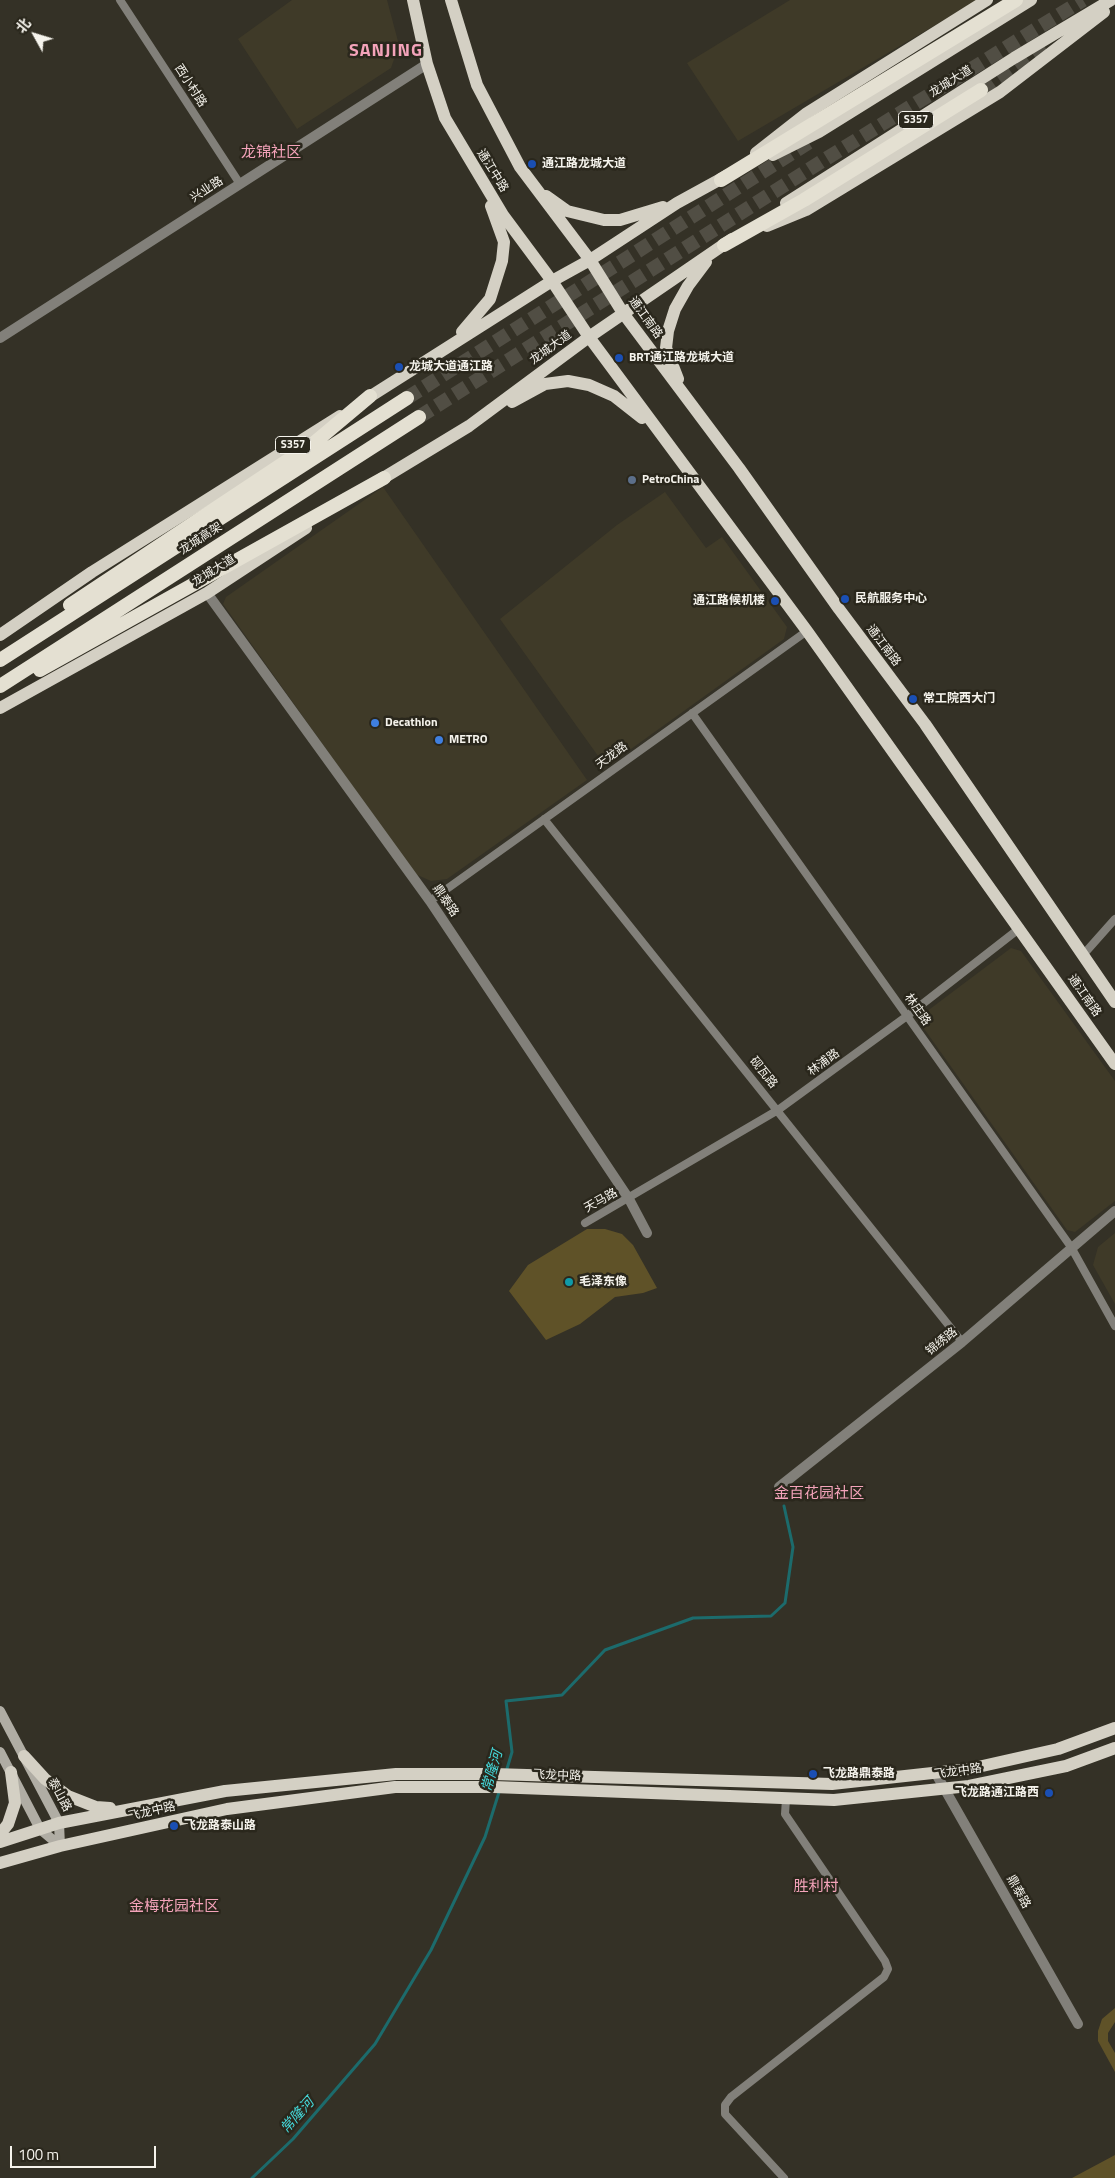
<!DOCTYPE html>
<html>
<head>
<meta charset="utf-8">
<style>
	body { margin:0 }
	#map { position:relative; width:1115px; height:2178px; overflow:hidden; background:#343126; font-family:"Titillium Web","Noto Sans SC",sans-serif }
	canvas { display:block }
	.north { position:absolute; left:10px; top:10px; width:50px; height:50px; -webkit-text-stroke:4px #2a271c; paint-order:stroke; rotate:309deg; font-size:14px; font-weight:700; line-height:20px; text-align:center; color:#f5f3ec }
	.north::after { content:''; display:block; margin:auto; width:18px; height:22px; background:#f5f3ec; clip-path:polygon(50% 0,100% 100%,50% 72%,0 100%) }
	.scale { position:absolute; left:10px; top:2146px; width:146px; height:22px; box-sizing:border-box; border:2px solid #f5f3ec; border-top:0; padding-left:6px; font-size:15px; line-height:18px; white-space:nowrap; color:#f5f3ec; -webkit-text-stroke:4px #2a271c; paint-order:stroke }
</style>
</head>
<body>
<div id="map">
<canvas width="1115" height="2178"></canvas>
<div class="north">北</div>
<div class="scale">100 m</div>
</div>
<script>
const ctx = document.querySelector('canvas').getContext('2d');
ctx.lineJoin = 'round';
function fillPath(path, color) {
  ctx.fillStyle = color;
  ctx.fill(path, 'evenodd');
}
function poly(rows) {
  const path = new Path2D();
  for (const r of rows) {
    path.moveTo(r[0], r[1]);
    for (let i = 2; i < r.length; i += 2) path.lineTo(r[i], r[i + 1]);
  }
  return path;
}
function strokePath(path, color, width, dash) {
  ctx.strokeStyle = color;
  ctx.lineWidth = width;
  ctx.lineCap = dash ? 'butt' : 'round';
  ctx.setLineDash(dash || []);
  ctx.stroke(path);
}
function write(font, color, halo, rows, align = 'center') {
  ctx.font = font + ' "Titillium Web","Noto Sans SC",sans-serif';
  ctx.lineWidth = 5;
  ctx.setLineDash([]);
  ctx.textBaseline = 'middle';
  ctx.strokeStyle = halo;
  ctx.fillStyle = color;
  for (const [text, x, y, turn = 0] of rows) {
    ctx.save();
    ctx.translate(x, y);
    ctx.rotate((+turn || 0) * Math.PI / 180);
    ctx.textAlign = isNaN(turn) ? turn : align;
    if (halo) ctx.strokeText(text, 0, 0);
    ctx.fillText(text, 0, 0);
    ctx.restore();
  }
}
fillPath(poly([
	[292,0,387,0,399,45,391,68,297,129,238,39],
	[790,0,978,0,738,141,687,63],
	[383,487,587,780,447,879,431,881,415,874,223,604,226,597],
	[665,492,706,548,722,537,787,627,784,639,606,767,500,619,617,525],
	[1011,948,1021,951,1115,1081,1115,1201,1075,1232,1067,1230,920,1023,922,1015],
	[1115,1233,1115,1304,1093,1265,1098,1247]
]), '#3f3a28');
fillPath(poly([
	[587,1229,605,1229,622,1234,633,1245,657,1288,643,1293,615,1297,580,1324,546,1340,509,1291,528,1265],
	[1115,2008,1115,2022,1108,2033,1108,2041,1115,2053,1115,2072,1098,2041,1098,2031,1102,2019],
	[1115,2155,1115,2178,1072,2178]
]), '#5f5228');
strokePath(poly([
	[506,1772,512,1752,506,1701,562,1695,605,1650,693,1618,771,1616,785,1603,793,1547,784,1506],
	[252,2178,293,2139,375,2044,431,1950,485,1837,500,1789]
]), '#1c6b6c', 3);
strokePath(poly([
	[981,90,1048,43],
	[407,398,811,141],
	[419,417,824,160,1083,0]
]), '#514e44', 14, [14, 7]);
strokePath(poly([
	[120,0,240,184],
	[692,713,1071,1247,1115,1326],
	[544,819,962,1342],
	[430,901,807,631],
	[1083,955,1115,919],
	[585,1223,778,1110,907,1016,1020,928],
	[784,2178,725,2114,725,2105,731,2097,884,1977,888,1969,885,1961,785,1814,786,1799]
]), '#82807a', 8);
strokePath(poly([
	[0,338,427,64],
	[207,593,430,901,629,1199,647,1233],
	[779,1487,962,1342,1115,1211],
	[935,1772,1078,2024]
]), '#82807a', 10);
strokePath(poly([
	[0,1711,59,1823,60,1846],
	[0,1752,40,1829,60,1846]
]), '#b0ada4', 10);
strokePath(poly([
	[413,0,427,64,445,118,503,215,552,281,589,337,807,631,1115,1064],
	[451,0,477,85,520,167,590,260,623,313,739,468,839,609,925,724,1115,1002],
	[756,153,807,113,987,0],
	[773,155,819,132,1031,0],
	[546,196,567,211,604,220,620,220,663,207],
	[786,203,1014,58,1111,0],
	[767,226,806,210,1000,92,1104,12],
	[462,332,490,299,502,261,504,242,491,206],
	[678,379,666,348,668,331,675,309,688,286,706,262],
	[363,401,552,281,590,260,677,203,728,175],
	[512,402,545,384,568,381,589,385,614,396,642,418],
	[375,483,469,426,589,337,732,239],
	[0,635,92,572,340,416],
	[0,708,207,593,306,528],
	[24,1756,45,1779,68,1796,96,1807,110,1808],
	[0,1834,8,1824,15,1803,11,1772],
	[0,1842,59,1823,225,1791,396,1774,493,1774,832,1784,969,1769,1058,1749,1115,1728],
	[0,1863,60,1846,227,1809,395,1787,494,1787,834,1800,969,1786,1066,1766,1115,1748]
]), '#d4d0c4', 12);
strokePath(poly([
	[721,180,1016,0],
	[724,245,804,200,981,90],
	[70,605,314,443,370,396],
	[0,660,407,398],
	[40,670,384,478],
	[0,686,419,417]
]), '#e4e0d2', 14);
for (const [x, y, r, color] of [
	[532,164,5,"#1a4fb4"],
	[619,358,5,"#1a4fb4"],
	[399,367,5,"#1a4fb4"],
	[632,480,5,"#5c6f8a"],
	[845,599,5,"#1a4fb4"],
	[775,601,5,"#1a4fb4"],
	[913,699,5,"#1a4fb4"],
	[375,723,5,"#3f7fe0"],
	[439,740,5,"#3f7fe0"],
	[569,1282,5,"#0f9aa8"],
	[813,1774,5,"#1a4fb4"],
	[1049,1793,5,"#1a4fb4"],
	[174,1826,5,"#1a4fb4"]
]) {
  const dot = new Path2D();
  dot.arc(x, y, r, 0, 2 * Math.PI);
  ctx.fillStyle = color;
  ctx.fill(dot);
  strokePath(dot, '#2a271c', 2);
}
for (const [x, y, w] of [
	[916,120,35],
	[293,445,35]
]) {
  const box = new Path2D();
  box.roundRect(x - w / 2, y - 8.5, w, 17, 4);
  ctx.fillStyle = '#2a271c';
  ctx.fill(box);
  strokePath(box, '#f5f3ec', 1);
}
write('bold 11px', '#f5f3ec', null, [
	["S357",916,120],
	["S357",293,445]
]);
write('12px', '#f5f3ec', '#2a271c', [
	["龙城大道",951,82,-32],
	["西小村路",190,86,57],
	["通江中路",492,171,58],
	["兴业路",207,190,-33],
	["通江南路",645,318,54],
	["龙城大道",551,348,-36],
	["龙城高架",201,539,-33],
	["龙城大道",214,571,-32],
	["通江南路",883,646,53],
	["天龙路",612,756,-36],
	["鼎泰路",445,901,56],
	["通江南路",1084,996,55],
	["林庄路",917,1010,55],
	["林浦路",824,1063,-36],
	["砚瓦路",763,1073,51],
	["天马路",601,1201,-29],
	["锦绣路",942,1342,-39],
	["飞龙中路",958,1772,-8],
	["飞龙中路",557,1776,2],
	["泰山路",59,1795,62],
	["飞龙中路",152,1812,-13],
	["鼎泰路",1018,1892,61]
]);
write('bold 12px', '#f5f3ec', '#2a271c', [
	["通江路龙城大道",542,164],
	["BRT通江路龙城大道",629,358],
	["龙城大道通江路",409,367],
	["PetroChina",642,480],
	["民航服务中心",855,599],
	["通江路候机楼",765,601,"right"],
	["常工院西大门",923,699],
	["Decathlon",385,723],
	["METRO",449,740],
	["毛泽东像",579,1282],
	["飞龙路鼎泰路",823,1774],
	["飞龙路通江路西",1039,1793,"right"],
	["飞龙路泰山路",184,1826]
], 'left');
write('italic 14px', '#45d9db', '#2a271c', [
	["常隆河",493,1771,-74],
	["常隆河",298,2116,-48]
]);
write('15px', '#f4a3ba', '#2a271c', [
	["龙锦社区",271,153],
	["金百花园社区",819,1494],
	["胜利村",816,1887],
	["金梅花园社区",174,1907]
]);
ctx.letterSpacing = '1px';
write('bold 18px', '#f4a3ba', '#2a271c', [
	["SANJING",386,52]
]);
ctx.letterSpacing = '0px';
</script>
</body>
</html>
